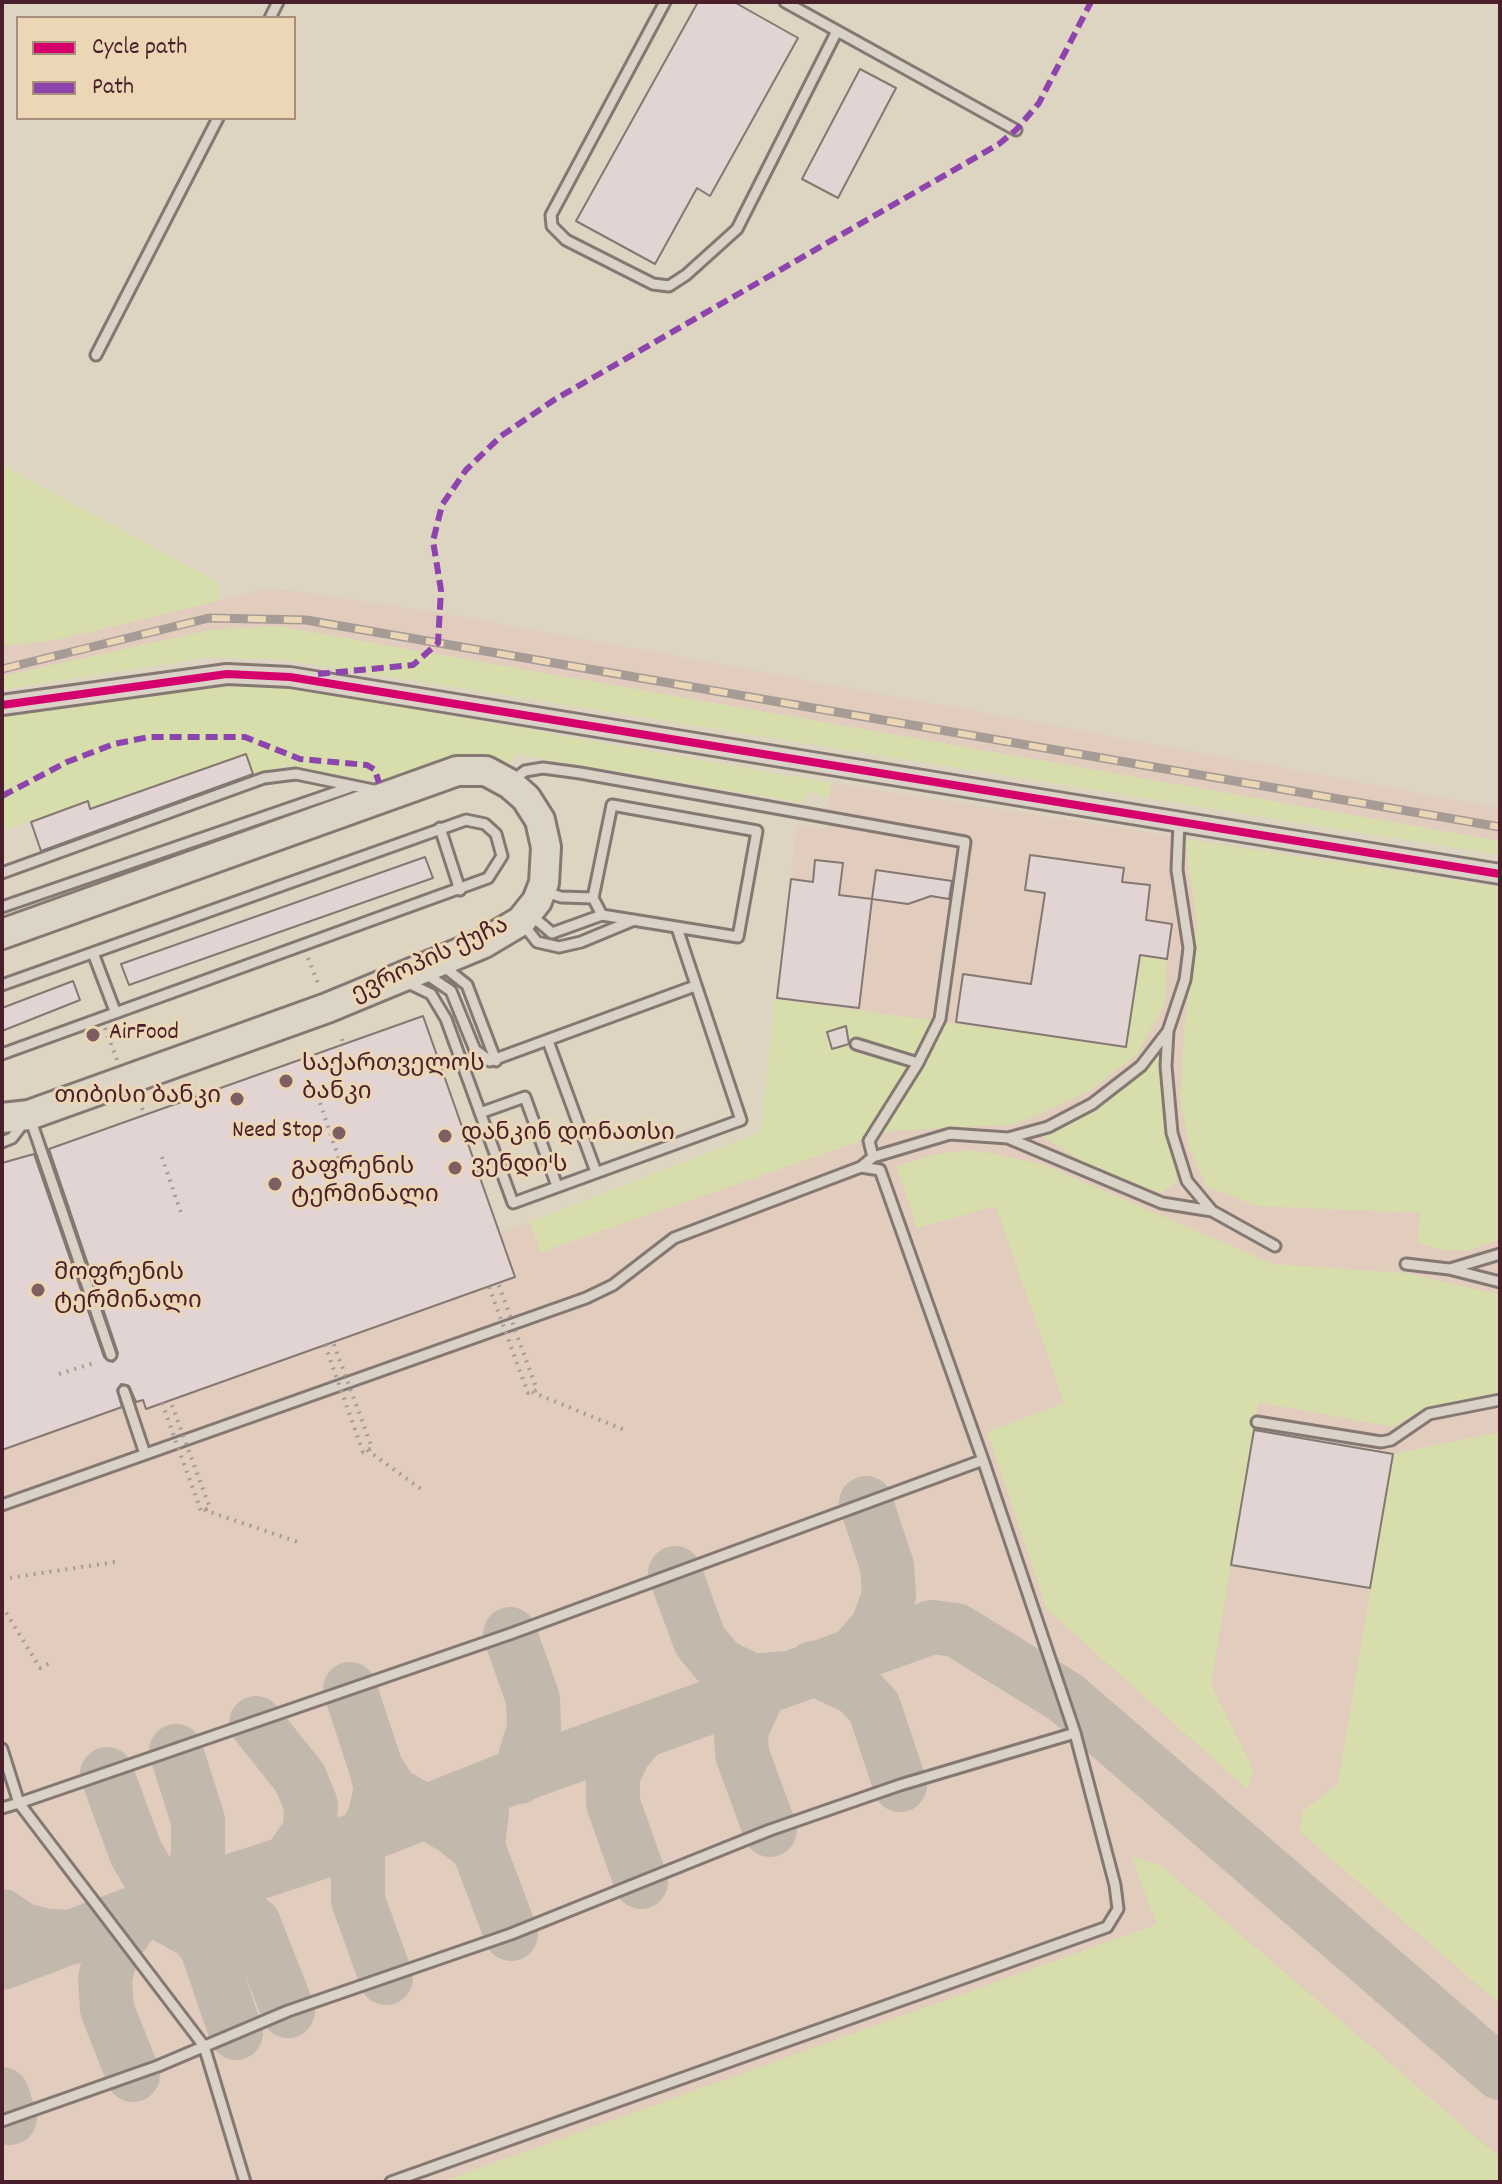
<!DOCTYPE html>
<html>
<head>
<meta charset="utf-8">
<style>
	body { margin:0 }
	#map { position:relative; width:1502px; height:2184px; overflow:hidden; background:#ded4c2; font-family:Dekko,sans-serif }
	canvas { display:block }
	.frame { position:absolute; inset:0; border:4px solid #4a1f2b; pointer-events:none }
	.legend { position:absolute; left:16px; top:16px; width:280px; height:104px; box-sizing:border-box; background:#ebd7b5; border:2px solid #ab8d7e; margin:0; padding:10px 14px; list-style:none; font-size:24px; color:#4a1f2b }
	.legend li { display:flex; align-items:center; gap:16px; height:40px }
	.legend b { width:40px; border:2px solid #ab8d7e }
</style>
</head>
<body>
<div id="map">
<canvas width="1502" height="2184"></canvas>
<div class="frame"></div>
<ul class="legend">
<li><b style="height:10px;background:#d6006c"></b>Cycle path</li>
<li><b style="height:10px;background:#8e44ad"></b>Path</li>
</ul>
</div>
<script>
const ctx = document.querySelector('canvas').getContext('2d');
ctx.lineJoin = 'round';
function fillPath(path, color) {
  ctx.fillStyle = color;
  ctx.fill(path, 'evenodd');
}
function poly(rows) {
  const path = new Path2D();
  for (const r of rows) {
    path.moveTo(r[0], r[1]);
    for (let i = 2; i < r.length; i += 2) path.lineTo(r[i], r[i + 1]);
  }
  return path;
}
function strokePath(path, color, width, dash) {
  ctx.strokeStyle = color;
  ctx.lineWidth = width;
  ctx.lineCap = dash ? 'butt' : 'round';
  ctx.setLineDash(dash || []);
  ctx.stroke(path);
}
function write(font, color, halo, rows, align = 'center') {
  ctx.font = font + ' Dekko,"Noto Sans Georgian",sans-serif';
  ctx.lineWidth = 6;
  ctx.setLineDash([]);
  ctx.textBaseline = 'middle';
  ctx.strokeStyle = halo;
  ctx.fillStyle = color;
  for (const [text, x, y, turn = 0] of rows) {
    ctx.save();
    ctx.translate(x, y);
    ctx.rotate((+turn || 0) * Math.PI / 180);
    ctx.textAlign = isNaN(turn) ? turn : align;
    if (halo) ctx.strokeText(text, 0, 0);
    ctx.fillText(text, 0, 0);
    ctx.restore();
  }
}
fillPath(poly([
	[289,590,458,616,1500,808,1500,841,276,626,2,676,2,646,55,640,258,591],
	[831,783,1500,887,1500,2182,2,2182,2,1163,26,1154,53,1229,79,1221,54,1147,423,1016,500,1233,761,1132,797,824,826,830]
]), '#e1ccbe');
fillPath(poly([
	[2,465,219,583,219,601,55,640,2,646],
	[276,626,1500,841,1500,855,285,660,211,657,2,690,2,676,210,630],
	[207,687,287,687,831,783,829,798,806,792,803,803,517,754,503,768,391,784,286,766,253,776,245,754,90,809,87,802,2,831,2,716],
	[1185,839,1500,887,1500,1239,1465,1251,1436,1249,1417,1242,1421,1213,1257,1206,1207,1187,1190,1150,1180,1098,1184,1033,1197,922],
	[1140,955,1167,959,1165,1004,1137,1054,1090,1091,1016,1124,890,1131,541,1252,529,1222,761,1132,775,999,1126,1047],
	[1162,1046,1164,1111,1177,1181,1161,1193,1092,1167,1040,1135,1070,1122,1140,1074],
	[974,1150,1042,1164,1273,1264,1406,1273,1500,1295,1500,1397,1426,1408,1393,1427,1258,1402,1211,1685,1253,1769,1247,1789,1047,1609,987,1432,1064,1403,996,1206,917,1228,896,1166,937,1154],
	[1500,1432,1500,2004,1300,1832,1302,1812,1338,1784,1393,1454],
	[1131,1856,1160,1865,1500,2158,1500,2182,441,2182,1157,1924]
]), '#d7deac');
strokePath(poly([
	[675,1573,700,1641,720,1665,752,1681,788,1678],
	[510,1634,533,1699,534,1729,519,1777],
	[855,1653,877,1628,889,1596,887,1566,866,1503],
	[813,1668,857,1689,874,1707,900,1785],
	[350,1689,376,1768,392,1793,454,1828,478,1847],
	[760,1690,741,1731,742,1754,770,1830],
	[256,1723,300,1778,311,1805,310,1831,288,1863],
	[641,1732,625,1751,613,1775,613,1803,641,1882],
	[376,1768,381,1789,375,1815,358,1852,358,1900,386,1978],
	[107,1774,136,1853,153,1882,169,1893,188,1895],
	[482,1811,478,1847,511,1934],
	[201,1891,218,1895,254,1924,288,2011],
	[170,1901,187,1885,195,1870,198,1852,198,1820,176,1751],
	[2,1916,21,1929,47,1936,75,1937],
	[2,1963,140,1911,339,1846,498,1783,932,1627,956,1630,1065,1697,1500,2073],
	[133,2075,107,2009,105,1978,114,1946,140,1911,162,1914,196,1933,207,1948,236,2033],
	[2,2094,10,2118]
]), '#c2b8ac', 54);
const building = poly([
	[698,2,734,2,798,38,710,196,697,188,655,264,576,221,698,2],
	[860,69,896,88,838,198,802,179,860,69],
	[246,754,253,774,41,851,31,822,88,801,90,809,246,754],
	[1030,855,1124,868,1122,882,1150,885,1146,920,1172,924,1167,959,1140,955,1126,1047,956,1022,963,974,1031,984,1045,893,1025,890,1030,855],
	[425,857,433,878,129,985,121,964,425,857],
	[815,860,843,863,839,895,872,899,859,1008,777,998,791,879,813,882,815,860],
	[876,870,952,881,949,899,931,896,908,904,872,899,876,870],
	[73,981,80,1000,2,1031,2,1008,73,981],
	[423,1016,515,1277,146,1409,143,1400,136,1402,129,1386,121,1384,117,1390,122,1407,2,1450,2,1163,34,1154,104,1357,113,1362,118,1353,49,1149,423,1016],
	[846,1026,849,1044,832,1049,827,1032,846,1026],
	[1254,1430,1393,1454,1370,1588,1231,1565,1254,1430]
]);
fillPath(building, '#e2d4d3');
strokePath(building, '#857872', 2);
const lane = poly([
	[665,2,551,215,552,226,566,240,653,284,669,286,686,275,737,229,837,31],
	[785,2,1016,130],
	[270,18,278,2],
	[96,355,218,118],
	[512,781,525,771,543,768,580,773,965,842,940,1019,918,1063,869,1141,873,1157],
	[612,805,757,831,738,937,602,915,593,898,612,805],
	[440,828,460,890],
	[2,873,264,778,296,774,378,791],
	[546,892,561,897,593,898],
	[2,907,351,787],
	[532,916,552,933,602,915],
	[523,924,537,942,559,947,581,942,634,920],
	[93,953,115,1011],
	[443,966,467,985,496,1061],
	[426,974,451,991,475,1050,490,1061,695,986],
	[408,983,431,994,446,1019,513,1203,741,1120,677,928],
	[2,985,466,820,485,824,496,834,502,856,488,878,2,1054],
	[1168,1031,1166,1066,1172,1133,1187,1181,1212,1211],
	[548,1041,596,1172],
	[856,1044,918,1063],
	[480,1113,525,1097,557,1186],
	[30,1118,111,1355],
	[1008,1138,1048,1127,1092,1104,1141,1066,1168,1031,1185,980,1189,948,1177,870,1179,823],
	[2,1142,12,1138,25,1121],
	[1406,1264,1449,1269,1500,1282],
	[1450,1269,1500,1254],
	[124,1391,145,1454],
	[1257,1422,1381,1442,1391,1440,1429,1414,1500,1400],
	[2,1505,586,1298,613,1285,674,1238,861,1167,873,1157,950,1134,1008,1138,1162,1203,1212,1211,1275,1246],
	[2,1749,19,1803,2,1808],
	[2,2121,158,2066,288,2011,511,1934,770,1830,900,1785,1075,1733,983,1460,880,1170,861,1167],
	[245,2182,204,2046,19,1803,510,1634,983,1460],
	[391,2182,1107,1927,1118,1909,1115,1885,1075,1733]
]);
const street = poly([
	[2,705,227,674,290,677,1500,874]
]);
const primary = poly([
	[2,934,457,771,486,771,510,784,526,798,540,820,546,847,544,883,537,901,521,921,484,943,327,1008,29,1115,2,1118]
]);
strokePath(lane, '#857872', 15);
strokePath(street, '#857872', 24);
strokePath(primary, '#857872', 34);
strokePath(poly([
	[308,958,319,986],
	[105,1028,117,1060],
	[342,1039,343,1044],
	[320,1103,339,1159],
	[142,1108,145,1115],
	[162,1157,181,1213],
	[59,1374,97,1362],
	[532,1392,627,1431],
	[367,1450,425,1492],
	[204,1510,301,1543],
	[2,1579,115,1562],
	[2,1606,40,1668,50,1663]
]), '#a69c95', 4, [2, 6]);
strokePath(lane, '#dad2c6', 9);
strokePath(street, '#dad2c6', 18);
strokePath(primary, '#dcd4c5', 28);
const rail = poly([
	[2,669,209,618,306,620,1500,827]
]);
strokePath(rail, '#a69c95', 9);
strokePath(rail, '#ebd7b5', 6, [18]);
strokePath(poly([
	[489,1287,528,1393,532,1392,537,1390,498,1283],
	[325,1345,363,1452,372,1448,333,1342],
	[162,1403,201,1511,210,1508,170,1400]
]), '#a69c95', 4, [2, 6]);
strokePath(poly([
	[318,674,413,665,438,643,441,590,433,541,442,505,466,470,501,436,554,400,999,144,1016,130,1039,103,1091,2],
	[2,796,67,762,114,744,149,737,245,737,300,759,367,765,375,770,379,783]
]), '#8e44ad', 6, [12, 6]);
strokePath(poly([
	[2,705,227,674,290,677,1500,874]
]), '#d6006c', 8);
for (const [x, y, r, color] of [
	[93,1035,8,"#7e5e60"],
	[286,1081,8,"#7e5e60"],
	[237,1099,8,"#7e5e60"],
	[339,1133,8,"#7e5e60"],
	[445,1136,8,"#7e5e60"],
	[455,1168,8,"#7e5e60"],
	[275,1184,8,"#7e5e60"],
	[38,1290,8,"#7e5e60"]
]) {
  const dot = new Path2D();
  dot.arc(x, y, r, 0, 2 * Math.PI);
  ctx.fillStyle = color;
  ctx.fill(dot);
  strokePath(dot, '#ebd7b5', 3);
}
write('24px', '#4a1f2b', '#ebd7b5', [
	["ევროპის ქუჩა",431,962,-25]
]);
write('24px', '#4a1f2b', '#ebd7b5', [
	["AirFood",109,1035],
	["საქართველოს",302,1067],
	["ბანკი",302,1095],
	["თიბისი ბანკი",221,1099,"right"],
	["Need Stop",323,1133,"right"],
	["დანკინ დონათსი",461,1136],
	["ვენდი'ს",471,1168],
	["გაფრენის",291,1170],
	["ტერმინალი",291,1198],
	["მოფრენის",54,1276],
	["ტერმინალი",54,1304]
], 'left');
</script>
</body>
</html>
